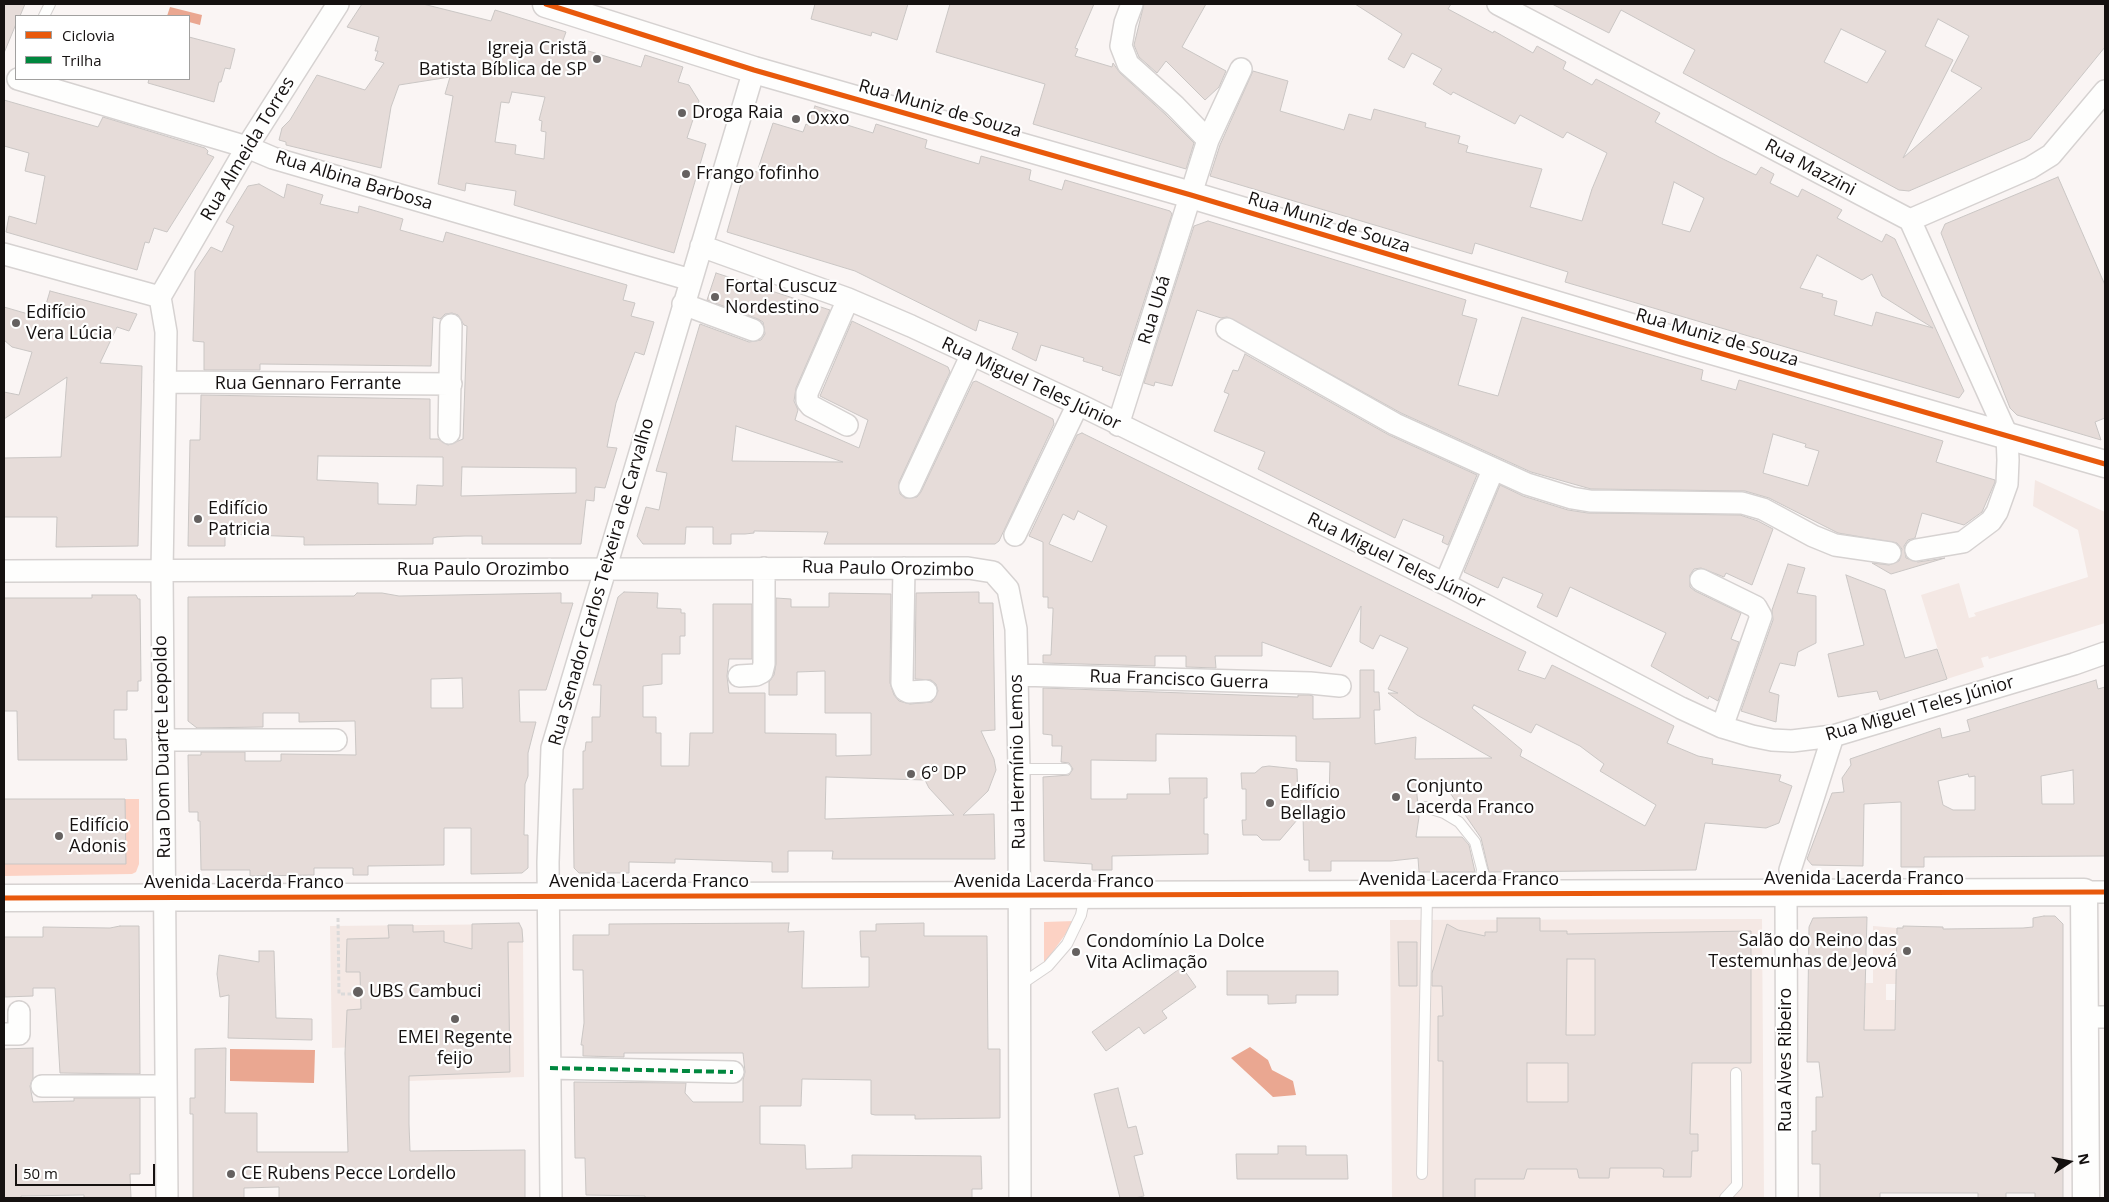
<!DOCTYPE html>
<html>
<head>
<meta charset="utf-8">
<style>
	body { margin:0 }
	#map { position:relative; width:2109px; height:1202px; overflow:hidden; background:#faf5f4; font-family:"Open Sans",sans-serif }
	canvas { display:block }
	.frame { position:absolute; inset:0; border:5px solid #151110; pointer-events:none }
	.legend { position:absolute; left:15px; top:15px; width:175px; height:65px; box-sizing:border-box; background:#fff; border:1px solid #a1a09f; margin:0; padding:6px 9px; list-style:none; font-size:15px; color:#151110 }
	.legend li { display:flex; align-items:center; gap:10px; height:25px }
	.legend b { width:25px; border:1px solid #a1a09f }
	.north { position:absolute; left:2044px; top:1137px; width:50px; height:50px; -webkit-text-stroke:4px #fff; paint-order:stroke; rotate:79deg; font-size:14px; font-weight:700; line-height:20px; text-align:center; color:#151110 }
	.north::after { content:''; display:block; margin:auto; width:18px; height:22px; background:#151110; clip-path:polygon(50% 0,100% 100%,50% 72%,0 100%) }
	.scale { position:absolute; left:15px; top:1164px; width:140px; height:22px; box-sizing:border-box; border:2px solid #151110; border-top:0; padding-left:6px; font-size:15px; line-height:18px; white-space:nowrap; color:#151110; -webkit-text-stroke:4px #fff; paint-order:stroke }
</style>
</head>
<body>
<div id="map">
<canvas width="2109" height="1202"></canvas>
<div class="frame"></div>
<ul class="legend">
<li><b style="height:6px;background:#e8590c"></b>Ciclovia</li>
<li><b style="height:6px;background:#00873e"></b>Trilha</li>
</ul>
<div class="north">N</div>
<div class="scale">50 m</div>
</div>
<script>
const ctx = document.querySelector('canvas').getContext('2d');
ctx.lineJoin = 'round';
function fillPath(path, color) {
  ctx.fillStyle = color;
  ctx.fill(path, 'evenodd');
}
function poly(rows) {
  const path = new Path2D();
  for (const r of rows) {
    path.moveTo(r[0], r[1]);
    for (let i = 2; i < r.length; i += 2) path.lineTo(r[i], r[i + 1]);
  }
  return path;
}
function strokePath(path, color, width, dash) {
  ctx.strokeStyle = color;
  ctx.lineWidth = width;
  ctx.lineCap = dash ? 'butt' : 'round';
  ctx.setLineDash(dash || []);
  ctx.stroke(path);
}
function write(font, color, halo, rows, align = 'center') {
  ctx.font = font + ' "Open Sans",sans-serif';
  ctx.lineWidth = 4.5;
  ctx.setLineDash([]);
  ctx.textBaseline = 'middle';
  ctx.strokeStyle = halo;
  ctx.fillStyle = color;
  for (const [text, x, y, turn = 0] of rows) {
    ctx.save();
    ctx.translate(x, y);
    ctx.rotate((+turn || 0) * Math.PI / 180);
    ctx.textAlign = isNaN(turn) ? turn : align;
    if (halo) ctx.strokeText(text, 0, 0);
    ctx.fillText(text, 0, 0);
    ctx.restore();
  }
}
fillPath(poly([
	[2035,480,2105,512,2105,623,1989,659,1988,656,1981,658,1984,667,1947,679,1921,595,1959,583,1969,618,1976,616,1974,613,2088,577,2078,530,2033,506],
	[1762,919,1764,1198,1392,1198,1390,920],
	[519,924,522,929,523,936,524,1077,409,1081,386,1046,332,1048,330,926],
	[1873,926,1897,928,1896,984,1886,984,1886,1000,1895,1000,1895,1030,1864,1030,1866,983,1873,983]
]), '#f4e8e4');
fillPath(poly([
	[125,799,139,799,139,864,136,872,132,874,4,876,4,864,125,864],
	[1075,921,1044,964,1044,922]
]), '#fcd2c4');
fillPath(poly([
	[170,7,202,15,200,25,189,22,189,16,167,16],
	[1250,1047,1268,1060,1272,1070,1293,1081,1296,1095,1273,1097,1231,1058],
	[230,1049,315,1050,314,1083,230,1081]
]), '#eaa791');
const building = poly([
	[4,4,25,4,20,16,16,16,16,24,4,53,4,4],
	[362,4,423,4,491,21,495,10,566,32,562,43,641,67,645,55,683,67,678,82,689,85,699,101,687,138,706,144,674,253,514,205,516,191,466,183,465,191,438,184,453,96,445,94,450,77,399,85,391,107,381,168,286,145,286,142,279,140,282,128,290,120,317,75,365,90,384,63,375,60,378,51,375,51,379,37,347,27,362,4],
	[512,92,545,97,539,120,542,121,541,131,546,132,544,159,515,154,516,145,495,142,501,102,509,103,512,92],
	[815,4,908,4,897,40,872,32,871,36,811,19,815,4],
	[950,4,1094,4,1075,48,1078,49,1075,56,1112,67,1113,63,1120,73,1166,115,1194,143,1186,169,1033,124,1045,84,936,52,950,4],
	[1144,4,1206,4,1182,47,1226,71,1219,87,1205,100,1166,61,1157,73,1139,57,1134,45,1144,4],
	[1355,4,1451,4,1448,9,1493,33,1494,31,1533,53,1537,46,1566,62,1563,69,1592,85,1596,79,1660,113,1655,122,1719,157,1756,175,1761,167,1774,174,1770,183,1798,197,1802,189,1825,201,1842,210,1837,218,1882,242,1886,234,1895,239,1964,391,1959,398,1565,282,1568,272,1475,243,1472,254,1210,176,1220,145,1253,71,1288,81,1280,111,1344,130,1349,114,1371,120,1374,109,1426,123,1425,127,1460,136,1458,143,1468,146,1466,152,1542,169,1530,207,1582,221,1592,189,1607,153,1567,132,1563,138,1520,115,1515,124,1453,92,1451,95,1433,84,1442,69,1412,53,1404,68,1388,59,1402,34,1355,4],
	[1674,182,1704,198,1690,232,1662,224,1674,182],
	[1817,255,1862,280,1872,274,1882,296,1933,328,1876,312,1872,326,1834,315,1837,301,1822,297,1823,294,1800,288,1817,255],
	[1552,4,2105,4,2105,47,2030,139,1909,191,1899,190,1683,73,1695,50,1621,10,1609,33,1552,4],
	[1938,19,1969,36,1951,71,1982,88,1903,158,1953,60,1925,46,1938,19],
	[1841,29,1886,51,1867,83,1824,62,1841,29],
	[189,37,235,49,230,69,225,68,221,82,219,82,214,102,148,83,149,79,189,79,189,37],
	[4,100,98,127,103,117,205,148,208,151,207,154,214,157,167,232,154,228,149,243,145,242,137,270,6,232,9,216,36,224,45,176,25,171,29,153,4,146,4,100],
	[815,106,834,112,831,120,873,133,876,124,927,140,925,148,979,164,981,156,1031,170,1029,180,1062,190,1065,180,1170,211,1172,214,1120,376,1102,370,1103,367,1083,361,1084,358,1041,345,1036,361,1012,349,1018,333,979,320,976,331,855,271,727,232,745,169,757,172,773,123,803,132,806,124,808,125,815,106],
	[2058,177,2105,285,2105,418,2095,422,2101,440,2017,415,2010,408,1941,233,1945,224,2058,177],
	[259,184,284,198,287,184,323,195,320,204,358,213,359,206,403,219,400,230,443,242,446,232,627,285,623,300,635,303,631,316,654,322,644,355,635,352,616,403,607,447,617,448,605,488,595,487,594,501,586,500,581,544,482,544,482,536,465,536,437,537,433,538,433,544,304,545,304,537,225,534,225,546,188,546,190,440,200,440,201,395,430,399,430,439,438,439,448,445,463,439,467,326,464,325,458,315,452,313,445,314,440,319,433,317,431,366,260,364,260,370,204,370,204,342,193,341,195,271,211,247,222,252,234,226,226,222,248,186,259,184],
	[318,456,443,457,443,486,417,485,416,505,378,504,378,483,317,480,318,456],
	[462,467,576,468,576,493,461,496,462,467],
	[1208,221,1466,300,1462,315,1477,319,1458,385,1498,396,1522,317,1703,370,1701,380,1736,390,1739,380,1943,441,1936,462,1995,480,1995,482,1982,512,1964,525,1922,513,1915,538,1908,540,1904,546,1906,558,1918,562,1945,558,1891,574,1872,563,1889,565,1899,561,1902,549,1897,543,1838,533,1769,498,1745,491,1591,489,1531,472,1401,413,1227,317,1221,318,1197,310,1172,386,1155,382,1154,386,1144,383,1194,226,1208,221],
	[1773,434,1806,444,1805,447,1819,451,1808,486,1763,473,1773,434],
	[716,273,830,310,796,388,794,401,798,410,795,420,859,448,868,420,820,396,852,321,948,367,950,372,899,482,900,494,905,498,917,497,921,492,973,382,976,381,1053,419,1054,424,999,541,995,544,824,544,828,532,754,531,754,533,745,534,731,534,731,544,713,544,713,527,686,527,685,544,643,544,637,536,646,507,659,510,667,473,656,471,700,324,749,342,761,340,765,334,763,322,758,319,707,300,716,273],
	[736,426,843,462,732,461,736,426],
	[50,291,137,314,129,331,117,327,100,363,142,366,138,546,56,547,57,517,4,517,4,458,61,457,67,377,4,419,4,392,19,395,32,352,12,347,4,340,4,307,42,318,50,291],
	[1245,354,1389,435,1477,475,1448,545,1442,542,1444,536,1403,519,1395,538,1258,469,1265,452,1214,431,1229,394,1224,392,1233,370,1238,371,1245,354],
	[1082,433,1526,652,1518,670,1545,679,1552,665,1674,726,1667,743,1698,756,1713,759,1712,764,1781,775,1779,781,1792,786,1779,823,1766,828,1705,823,1696,870,1489,872,1481,838,1444,784,1416,784,1419,817,1416,837,1462,837,1469,845,1475,872,1419,872,1418,858,1391,861,1331,861,1331,871,1309,871,1309,860,1304,860,1303,813,1280,840,1262,840,1257,835,1243,835,1242,820,1246,820,1246,789,1242,789,1241,773,1255,773,1262,767,1269,766,1297,769,1298,800,1329,799,1330,762,1296,761,1296,736,1156,734,1156,761,1091,760,1091,799,1127,799,1127,794,1170,794,1169,778,1207,778,1207,798,1204,798,1204,834,1208,834,1208,854,1112,856,1112,870,1092,870,1092,864,1044,861,1043,777,1069,775,1073,769,1069,763,1061,762,1062,746,1052,746,1052,735,1043,734,1043,688,1298,697,1298,695,1309,695,1313,696,1313,719,1360,718,1360,670,1374,670,1374,692,1379,692,1380,710,1374,710,1375,744,1416,737,1415,759,1492,758,1417,715,1388,693,1398,693,1388,689,1408,648,1380,635,1373,649,1360,642,1361,606,1331,667,1262,642,1262,656,1215,656,1216,668,1186,667,1186,656,1155,656,1155,666,1043,663,1043,655,1051,655,1053,611,1053,608,1048,608,1048,597,1043,597,1043,542,1029,536,1077,435,1082,433],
	[1078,511,1107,526,1092,562,1049,544,1063,514,1074,520,1078,511],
	[1474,705,1531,733,1536,724,1580,746,1604,764,1600,771,1656,805,1645,826,1520,756,1522,750,1472,708,1474,705],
	[1500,485,1523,496,1568,510,1588,513,1740,515,1758,521,1773,529,1752,585,1726,573,1724,577,1701,568,1694,569,1690,575,1690,587,1695,591,1741,613,1731,639,1739,642,1718,701,1709,696,1708,699,1651,666,1666,633,1570,587,1557,617,1537,607,1543,594,1503,577,1498,588,1464,572,1500,485],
	[1788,564,1805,568,1797,593,1816,596,1816,643,1798,652,1795,666,1780,663,1769,692,1779,695,1776,722,1741,711,1773,620,1772,610,1788,564],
	[1846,575,1885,590,1905,658,1937,649,1947,679,1880,700,1877,691,1838,697,1828,654,1864,645,1846,575],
	[624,592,658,593,657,608,681,609,681,613,685,613,685,636,680,636,680,654,662,654,662,684,643,686,643,717,656,717,656,733,661,733,661,766,689,766,690,733,713,733,713,604,752,604,752,659,729,659,727,676,729,693,765,693,765,733,836,734,836,756,871,755,871,713,825,713,825,671,797,672,797,695,769,695,769,682,774,675,776,664,776,598,791,599,791,607,829,607,829,593,891,594,890,683,894,695,899,701,910,704,932,702,938,691,936,684,931,680,915,679,916,593,979,592,979,603,993,603,995,730,981,731,994,759,996,770,988,791,963,815,994,814,995,859,832,859,833,851,788,851,788,872,772,872,772,862,675,859,675,863,629,862,629,873,579,873,574,868,573,789,583,789,583,751,585,751,586,742,592,742,592,717,600,717,601,685,593,685,618,597,624,592],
	[826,777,925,780,929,788,954,815,825,819,826,777],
	[357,593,382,593,399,596,561,593,561,603,573,603,546,690,519,690,520,722,536,722,528,753,528,776,525,784,524,835,528,835,528,868,522,873,471,874,471,828,444,828,444,865,368,866,368,875,353,875,353,868,314,868,314,875,250,876,250,870,201,870,200,821,198,821,198,812,189,812,188,755,201,755,201,752,245,752,245,761,281,761,281,754,356,755,355,721,299,722,299,713,263,713,263,727,197,728,188,721,188,597,354,596,357,593],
	[462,678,463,708,431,708,431,679,462,678],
	[92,595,136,595,138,599,140,599,141,681,138,681,138,691,127,691,127,710,114,710,114,739,126,739,127,760,18,760,17,711,4,711,4,598,92,598,92,595],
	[2096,680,2098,689,2105,687,2105,856,1924,857,1924,867,1901,867,1901,802,1864,804,1863,866,1812,865,1807,859,1832,793,1844,792,1842,778,1851,765,1850,759,1940,728,1942,738,1970,731,1967,720,2096,680],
	[2073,770,2074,804,2042,804,2041,776,2073,770],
	[1968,774,1969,777,1975,776,1975,810,1953,810,1943,805,1938,781,1968,774],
	[4,799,125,799,126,864,4,864,4,799],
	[2044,916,2055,916,2063,924,2063,1198,2035,1198,2035,1193,2006,1193,2006,1198,1978,1198,1978,1193,1880,1193,1880,1198,1820,1198,1820,1164,1812,1164,1812,1131,1816,1131,1816,1097,1823,1097,1819,1062,1807,1062,1809,927,1813,918,1867,917,1864,1030,1895,1030,1897,928,1903,928,1903,926,1943,927,1943,929,2023,928,2033,927,2033,918,2044,916],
	[1497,918,1540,918,1540,931,1567,931,1567,934,1751,931,1751,1063,1692,1063,1690,1134,1698,1134,1698,1151,1692,1151,1691,1177,1663,1177,1664,1170,1661,1168,1610,1168,1609,1178,1579,1178,1577,1169,1527,1169,1524,1179,1475,1179,1475,1198,1443,1198,1443,1061,1438,1061,1438,1016,1443,1016,1442,986,1432,986,1432,973,1447,924,1458,930,1485,936,1485,932,1497,932,1497,918],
	[1567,959,1595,959,1595,1035,1566,1035,1567,959],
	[1527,1063,1568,1063,1568,1102,1527,1102,1527,1063],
	[519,923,522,929,523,942,508,942,510,1072,409,1076,409,1124,410,1151,525,1150,525,1198,279,1198,279,1187,244,1188,244,1198,193,1198,193,1114,190,1114,190,1098,195,1098,195,1049,226,1048,225,1113,257,1113,257,1152,348,1152,345,1053,347,1010,361,1009,360,972,346,972,347,939,389,938,388,925,413,925,413,932,444,931,444,942,472,949,472,924,519,923],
	[789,923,788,932,804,931,802,988,869,987,869,957,861,957,860,931,876,931,876,924,924,923,924,936,987,936,988,1049,1000,1049,1000,1118,915,1119,915,1115,875,1115,871,1114,871,1080,802,1079,801,1106,760,1106,760,1144,805,1145,806,1169,852,1168,852,1155,981,1156,982,1189,972,1189,972,1198,645,1198,645,1196,586,1195,585,1158,575,1158,574,1082,686,1083,685,1093,693,1102,743,1102,743,1080,745,1072,743,1053,624,1053,624,1057,583,1056,583,1045,581,1045,584,1023,583,970,573,970,573,935,609,935,609,924,789,923],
	[120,926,139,926,140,1074,60,1073,55,988,33,988,33,996,5,997,4,937,43,937,43,927,110,928,120,926],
	[1398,942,1417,942,1417,986,1399,986,1398,942],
	[259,951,274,951,276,1018,312,1019,312,1040,228,1038,229,995,220,997,217,974,219,955,259,962,259,951],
	[1182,967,1196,987,1162,1011,1167,1018,1144,1034,1139,1027,1106,1051,1092,1032,1182,967],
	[1227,971,1338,971,1338,995,1296,995,1296,1003,1268,1004,1268,995,1227,995,1227,971],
	[33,1048,33,1078,30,1086,33,1102,74,1101,74,1098,140,1098,140,1174,130,1174,131,1198,84,1198,84,1195,21,1196,21,1198,4,1198,4,1049,33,1048],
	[1118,1088,1128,1128,1136,1126,1143,1154,1134,1156,1144,1196,1135,1198,1120,1198,1094,1094,1118,1088],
	[1278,1146,1306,1146,1306,1155,1347,1155,1348,1179,1237,1179,1236,1154,1278,1154,1278,1146]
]);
fillPath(building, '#e6dcd9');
strokePath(building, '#cac6c4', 1);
const service = poly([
	[44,16,50,4],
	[1019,769,1066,769],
	[1425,807,1444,813,1459,822,1475,842,1482,869,1479,893],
	[1020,985,1048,966,1067,944,1081,915,1085,895],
	[1422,1174,1427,894],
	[1725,1198,1737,1185,1736,1073]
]);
const minor = poly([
	[1132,4,1125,23,1121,46,1128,64,1175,106,1208,140],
	[1498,4,1910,220],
	[18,79,247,147,273,158,691,280],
	[1910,220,2007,435,2008,460,2007,484,1997,512,1991,521,1963,542,1916,550],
	[1910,220,2030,168,2051,155,2105,91],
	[701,246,848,299,911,326,1078,404,1445,584,1681,708,1722,727,1752,736,1772,740,1792,741,1833,736,2074,664,2105,653],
	[4,254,160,297],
	[160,297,166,332,162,572,167,1198],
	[160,297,247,147,338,4],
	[683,304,753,330],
	[1227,329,1395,424,1527,484,1572,498,1590,501,1742,503,1763,509,1813,536,1835,545,1890,553],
	[165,382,451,384],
	[847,425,811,406,807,401,807,393,848,299],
	[1118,425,1208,140,1241,69],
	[449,433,451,325],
	[910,487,971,356],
	[1015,535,1078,404],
	[904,568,902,683,905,690,909,692,926,691],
	[4,571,968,568,993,572,1008,589,1016,629,1019,769,1020,1198],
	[1701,580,1756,607,1761,616,1722,727],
	[1445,584,1493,470],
	[1017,675,1310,683,1340,686],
	[739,676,756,675,762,672,764,664,764,568],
	[163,740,336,740],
	[1790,870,1833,736],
	[2084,892,2105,892],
	[1786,893,1787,1198],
	[2085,1017,2105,1017],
	[4,1034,19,1034,19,1012],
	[550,1068,733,1072],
	[42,1086,166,1086],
	[551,1198,548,862,552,748,754,70]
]);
const tertiary = poly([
	[546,4,754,70,1191,195,1681,342,2105,464],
	[4,898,2084,892,2086,1198]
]);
strokePath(service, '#d6d2d1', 12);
strokePath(minor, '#d6d2d1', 24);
strokePath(tertiary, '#d6d2d1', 29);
strokePath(poly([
	[338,918,339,994,355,994]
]), '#dbdada', 3, [4, 2.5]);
strokePath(service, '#fefefd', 10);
strokePath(minor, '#fefefd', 21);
strokePath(tertiary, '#fefefd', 26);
strokePath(poly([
	[550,1068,733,1072]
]), '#00873e', 4, [8, 4]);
strokePath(poly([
	[546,4,754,70,1191,195,1681,342,2105,464],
	[4,898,2105,892]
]), '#e8590c', 5);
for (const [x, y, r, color] of [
	[597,59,5,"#656160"],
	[682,113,5,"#656160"],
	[796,119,5,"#656160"],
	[686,174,5,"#656160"],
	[715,297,5,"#656160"],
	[16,323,5,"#656160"],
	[198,519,5,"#656160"],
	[911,774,5,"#656160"],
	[1396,797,5,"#656160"],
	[1270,803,5,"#656160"],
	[59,836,5,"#656160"],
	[1907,951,5,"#656160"],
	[1076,952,5,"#656160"],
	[358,992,6,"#656160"],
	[455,1019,5,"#656160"],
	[231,1174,5,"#656160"]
]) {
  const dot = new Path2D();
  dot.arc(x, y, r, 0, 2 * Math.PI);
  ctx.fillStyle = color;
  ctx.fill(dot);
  strokePath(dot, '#fff', 2);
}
write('18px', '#151110', '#fff', [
	["Igreja Cristã",587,49,"right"],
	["Batista Bíblica de SP",587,70,"right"],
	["Droga Raia",692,113],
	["Oxxo",806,119],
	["Frango fofinho",696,174],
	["Fortal Cuscuz",725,287],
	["Nordestino",725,308],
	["Edifício",26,313],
	["Vera Lúcia",26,334],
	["Edifício",208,509],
	["Patricia",208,530],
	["6º DP",921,774],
	["Conjunto",1406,787],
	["Lacerda Franco",1406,808],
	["Edifício",1280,793],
	["Bellagio",1280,814],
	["Edifício",69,826],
	["Adonis",69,847],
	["Salão do Reino das",1897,941,"right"],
	["Testemunhas de Jeová",1897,962,"right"],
	["Condomínio La Dolce",1086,942],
	["Vita Aclimação",1086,963],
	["UBS Cambuci",369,992],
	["EMEI Regente",455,1038,"center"],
	["feijo",455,1059,"center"],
	["CE Rubens Pecce Lordello",241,1174]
], 'left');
write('18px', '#151110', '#fff', [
	["Rua Muniz de Souza",940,109,16],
	["Rua Almeida Torres",248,149,-59],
	["Rua Mazzini",1810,168,28],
	["Rua Albina Barbosa",354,181,17],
	["Rua Muniz de Souza",1329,223,17],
	["Rua Ubá",1155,310,-73],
	["Rua Muniz de Souza",1717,338,16],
	["Rua Gennaro Ferrante",308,384],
	["Rua Miguel Teles Júnior",1031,384,25],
	["Rua Miguel Teles Júnior",1396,561,26],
	["Rua Paulo Orozimbo",888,569,1],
	["Rua Paulo Orozimbo",483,570],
	["Rua Senador Carlos Teixeira de Carvalho",602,582,-74],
	["Rua Francisco Guerra",1179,680,2],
	["Rua Miguel Teles Júnior",1920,709,-16],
	["Rua Dom Duarte Leopoldo",163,747,-91],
	["Rua Hermínio Lemos",1018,762,-91],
	["Avenida Lacerda Franco",1864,879],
	["Avenida Lacerda Franco",1459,880],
	["Avenida Lacerda Franco",649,882],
	["Avenida Lacerda Franco",1054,882],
	["Avenida Lacerda Franco",244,883],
	["Rua Alves Ribeiro",1786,1060,-90]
]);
</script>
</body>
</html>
